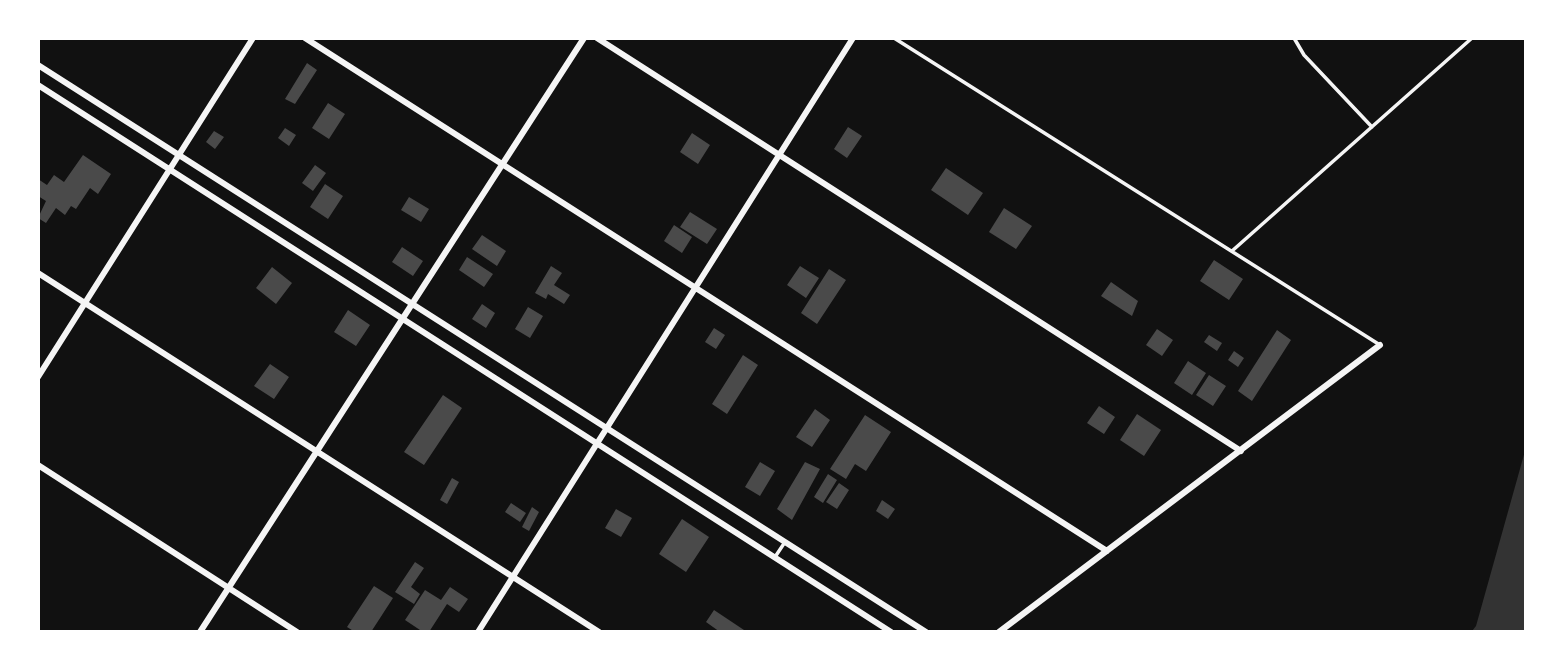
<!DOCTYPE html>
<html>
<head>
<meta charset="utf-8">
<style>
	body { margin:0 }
	#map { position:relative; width:1564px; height:670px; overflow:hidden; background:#111; font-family:Overpass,sans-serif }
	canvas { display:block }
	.frame { position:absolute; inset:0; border:40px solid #fff; pointer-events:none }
</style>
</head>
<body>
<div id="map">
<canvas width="1564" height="670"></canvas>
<div class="frame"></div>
</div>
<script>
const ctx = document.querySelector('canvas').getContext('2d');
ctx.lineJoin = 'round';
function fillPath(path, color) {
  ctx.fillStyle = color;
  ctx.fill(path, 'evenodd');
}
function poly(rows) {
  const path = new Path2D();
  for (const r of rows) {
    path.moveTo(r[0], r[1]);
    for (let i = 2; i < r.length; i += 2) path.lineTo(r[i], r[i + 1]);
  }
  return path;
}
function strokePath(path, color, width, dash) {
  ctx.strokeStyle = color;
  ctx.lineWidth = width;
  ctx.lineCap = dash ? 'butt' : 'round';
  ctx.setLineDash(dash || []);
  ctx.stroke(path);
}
fillPath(poly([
	[1525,451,1525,631,1472,631,1476,626]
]), '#333');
fillPath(poly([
	[307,63,317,70,295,104,285,99],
	[328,103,345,114,329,139,312,128],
	[848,127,862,136,847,158,834,149],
	[285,128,296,135,289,146,278,138],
	[214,131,224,137,215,149,206,142],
	[692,133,710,145,698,164,680,152],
	[83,155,111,174,98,194,90,188,76,209,71,206,65,215,56,208,46,223,38,218,46,201,38,196,38,179,47,185,54,175,64,182],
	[315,165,326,173,313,191,302,183],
	[946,168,983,193,968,215,931,190],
	[325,184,343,196,328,219,310,207],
	[409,197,429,209,421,222,401,210],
	[1004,208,1032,226,1016,249,989,232],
	[690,212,717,229,707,244,680,227],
	[674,225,692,237,682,253,664,241],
	[482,235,506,251,497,266,472,249],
	[402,247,423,261,413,276,392,262],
	[467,257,493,274,484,287,459,270],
	[1214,260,1243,279,1229,300,1200,281],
	[551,266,562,273,554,285,570,295,564,304,548,294,546,299,535,293],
	[800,266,819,278,806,298,787,285],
	[272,267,292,283,276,304,256,288],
	[829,269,846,280,817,324,801,313],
	[1111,282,1138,301,1132,316,1101,296],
	[482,304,495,313,486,328,472,319],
	[528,307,543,316,530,338,515,329],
	[348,310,370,325,356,346,334,332],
	[714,328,725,335,716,349,705,342],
	[1157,329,1173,340,1162,356,1146,345],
	[1277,330,1291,340,1252,401,1238,391],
	[1209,335,1222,343,1217,351,1204,342],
	[1234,351,1244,358,1238,367,1228,360],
	[743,355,758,365,727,414,712,404],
	[1188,361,1206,373,1192,395,1174,383],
	[270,364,289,377,274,399,254,386],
	[1209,375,1226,386,1213,406,1196,395],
	[443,395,462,408,424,465,404,452],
	[1099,406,1115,417,1104,434,1087,423],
	[815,409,830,420,812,447,796,437],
	[1137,414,1161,430,1144,456,1120,440],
	[865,415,891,432,866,471,855,464,846,479,830,469],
	[760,462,775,471,760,496,745,487],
	[805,462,820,469,792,520,777,509],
	[828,474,837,480,823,503,814,497],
	[452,478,459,482,447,504,440,500],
	[839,483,849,490,837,509,826,502],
	[882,500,895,509,888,519,876,511],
	[511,503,526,513,520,522,505,512],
	[532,507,539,512,529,531,522,527],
	[616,509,632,518,621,537,605,528],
	[682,519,709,537,686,572,659,554],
	[415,562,424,568,411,587,420,594,414,604,395,592],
	[374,586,393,598,371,632,355,632,347,627],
	[450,587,468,599,459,612,447,604,429,632,423,632,405,620,425,590,441,600],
	[714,610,747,632,720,632,706,622]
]), '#4a4a4a');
strokePath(poly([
	[894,38,1380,345],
	[1294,38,1304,55,1372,127],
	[1232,251,1472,38],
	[775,557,785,542]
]), '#f5f5f5', 3.5);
strokePath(poly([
	[305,38,1107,551],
	[597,38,1241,451],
	[38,65,926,632],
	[38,85,891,632],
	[38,273,599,632],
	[38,377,253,38],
	[38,465,297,632],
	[200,632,584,38],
	[478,632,853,38],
	[999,632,1380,345]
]), '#f5f5f5', 6);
</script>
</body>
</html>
